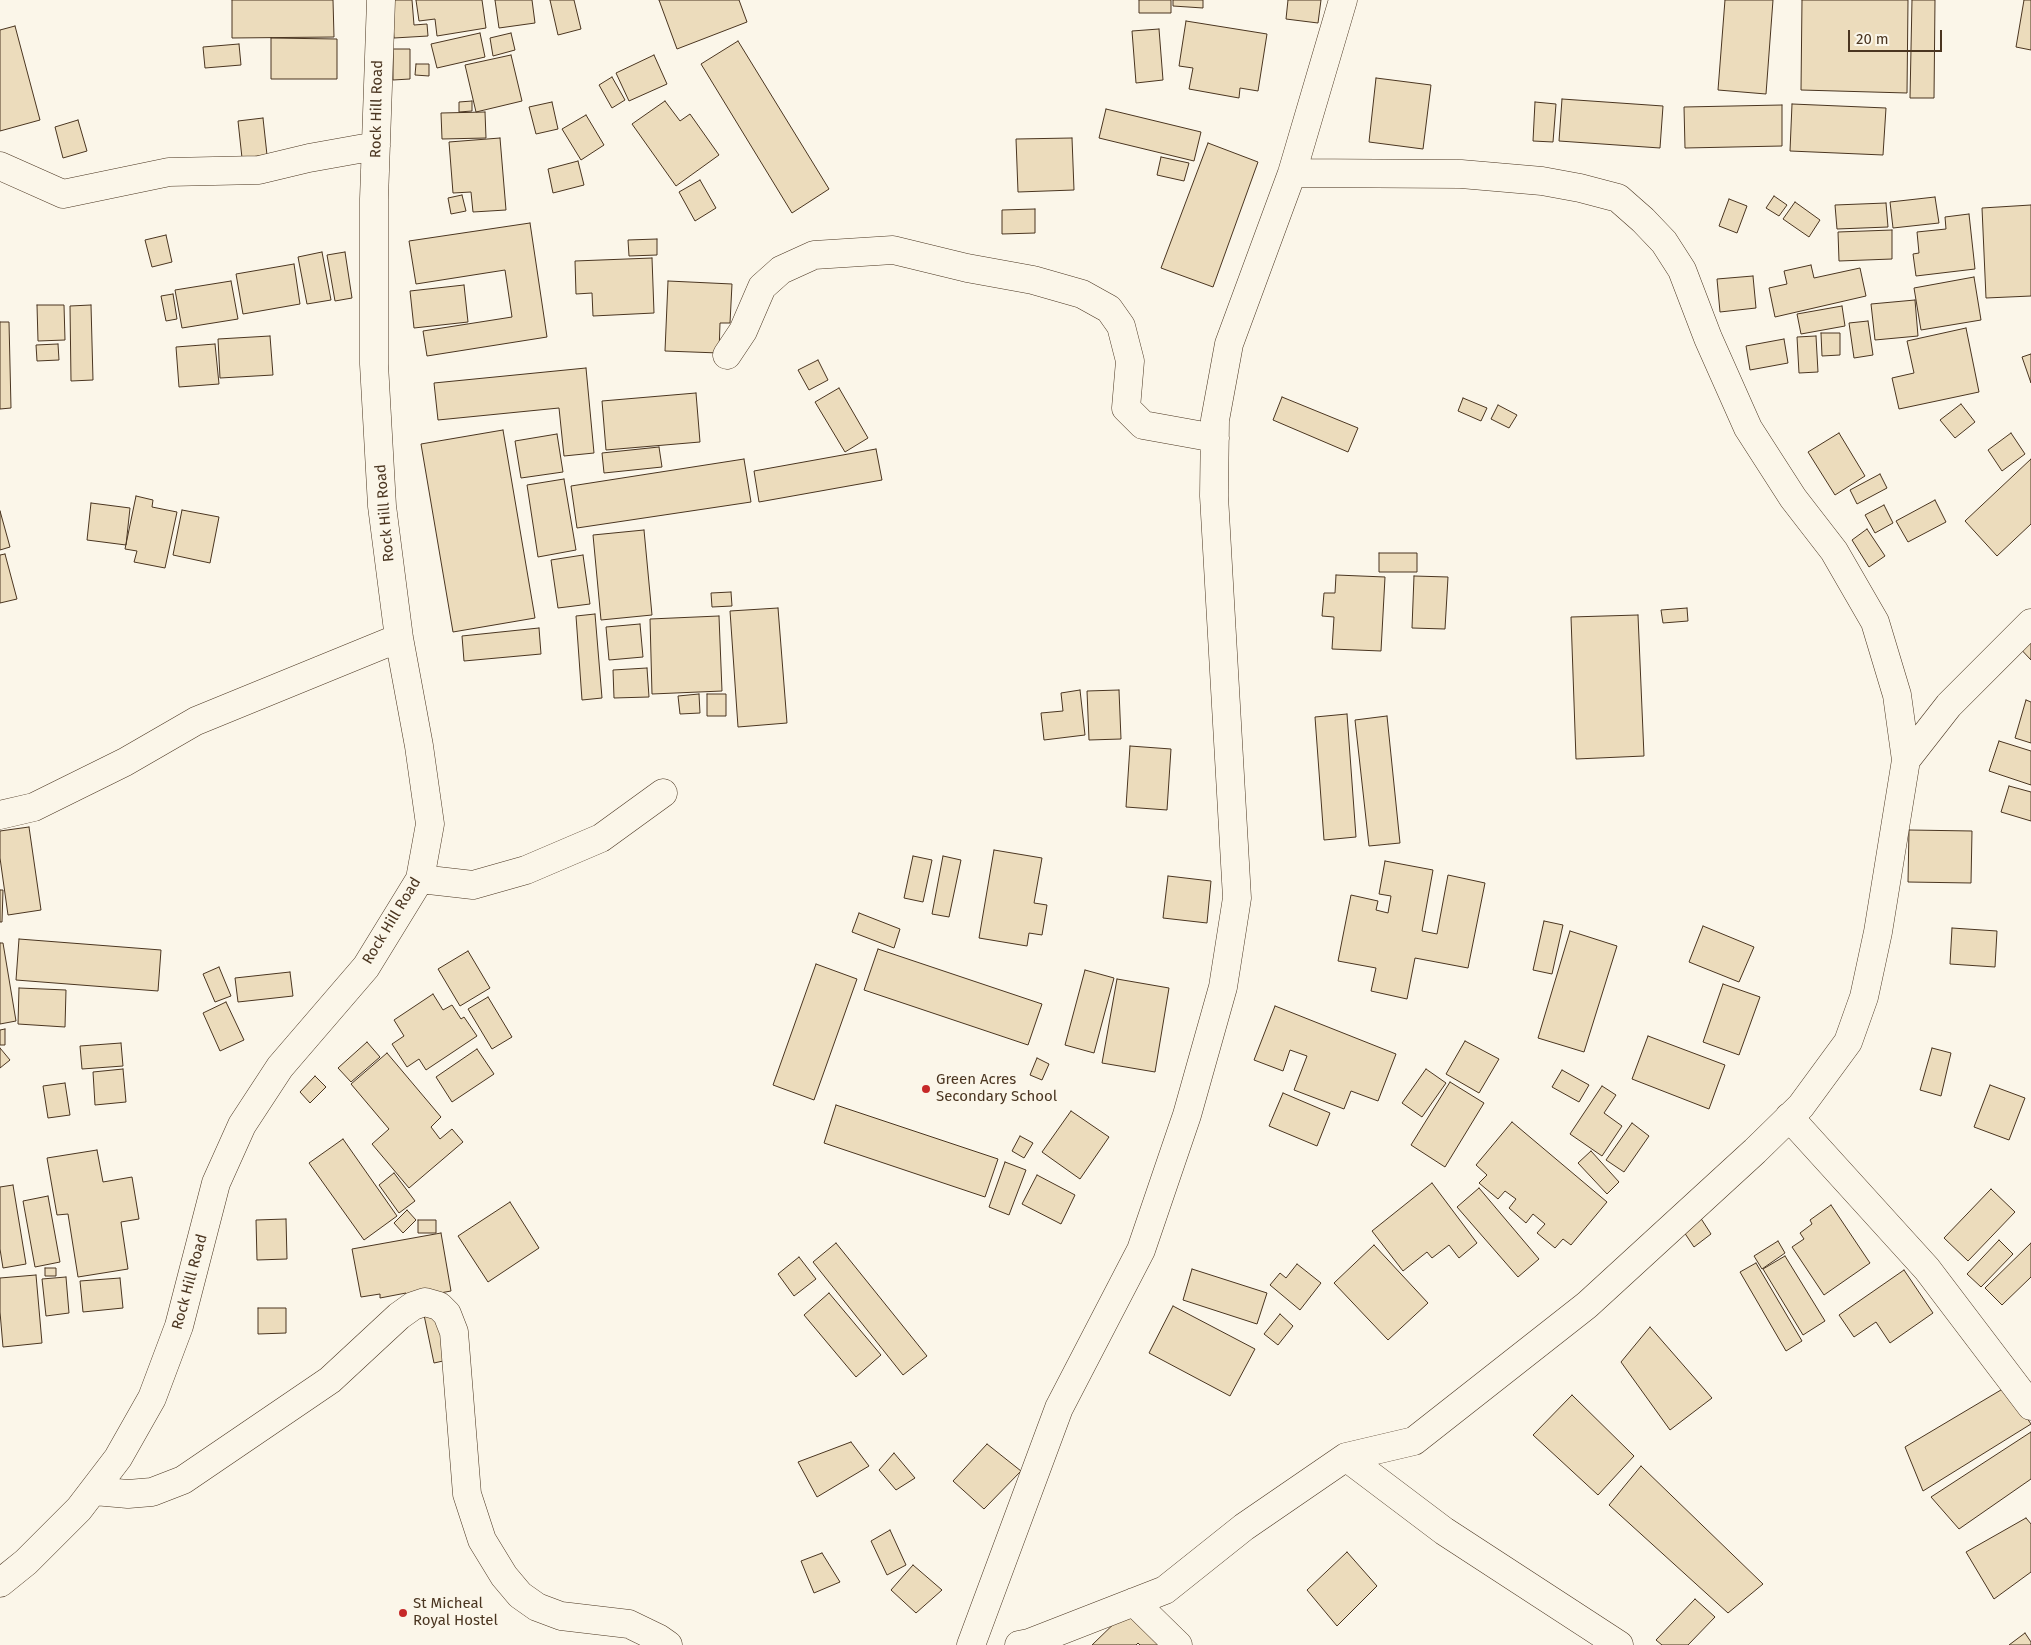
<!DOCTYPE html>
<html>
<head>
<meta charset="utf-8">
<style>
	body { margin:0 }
	#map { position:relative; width:2031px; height:1645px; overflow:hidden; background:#fbf6e9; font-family:"Fira Sans",sans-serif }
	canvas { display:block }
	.scale { position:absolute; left:1848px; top:30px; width:94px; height:22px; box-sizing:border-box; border:2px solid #4a3520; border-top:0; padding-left:6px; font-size:15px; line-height:18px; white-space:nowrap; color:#4a3520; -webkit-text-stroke:4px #fbf6e9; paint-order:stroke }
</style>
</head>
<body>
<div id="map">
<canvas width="2031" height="1645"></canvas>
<div class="scale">20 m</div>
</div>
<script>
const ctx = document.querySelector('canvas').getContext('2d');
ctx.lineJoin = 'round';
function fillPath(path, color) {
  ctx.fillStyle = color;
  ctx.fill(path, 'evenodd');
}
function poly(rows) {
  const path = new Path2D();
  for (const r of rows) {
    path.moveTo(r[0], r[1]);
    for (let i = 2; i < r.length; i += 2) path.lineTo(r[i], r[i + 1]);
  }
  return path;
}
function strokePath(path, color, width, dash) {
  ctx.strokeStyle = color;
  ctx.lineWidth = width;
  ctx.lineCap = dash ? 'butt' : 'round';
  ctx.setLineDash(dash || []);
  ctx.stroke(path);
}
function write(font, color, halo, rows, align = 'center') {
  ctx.font = font + ' "Fira Sans",sans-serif';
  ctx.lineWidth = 4;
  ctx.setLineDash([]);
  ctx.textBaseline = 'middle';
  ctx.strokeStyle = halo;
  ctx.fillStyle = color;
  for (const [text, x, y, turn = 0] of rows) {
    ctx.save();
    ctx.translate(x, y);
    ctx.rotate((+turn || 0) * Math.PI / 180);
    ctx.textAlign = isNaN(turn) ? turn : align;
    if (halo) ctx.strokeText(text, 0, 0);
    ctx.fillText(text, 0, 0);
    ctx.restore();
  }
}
const building = poly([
	[232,0,333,0,334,37,232,38,232,0],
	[391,0,412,0,414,25,427,24,428,36,394,38,391,0],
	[416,0,482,0,486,28,437,36,435,19,419,21,416,0],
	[495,0,532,0,535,23,499,28,495,0],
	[550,0,574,0,581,29,558,35,550,0],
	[659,0,739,0,747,22,677,49,659,0],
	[1139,0,1171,0,1171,13,1139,13,1139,0],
	[1173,0,1203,0,1203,8,1173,6,1173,0],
	[1288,0,1321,0,1318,23,1286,19,1288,0],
	[1725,0,1773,0,1766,94,1718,90,1725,0],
	[1802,0,1908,0,1907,93,1801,90,1802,0],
	[1912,0,1935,0,1934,98,1910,98,1912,0],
	[2024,0,2031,0,2031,50,2016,47,2024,0],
	[1186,21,1267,34,1258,91,1240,88,1239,98,1189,89,1193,68,1179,66,1186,21],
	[15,26,40,120,0,131,0,30,15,26],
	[1159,29,1163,80,1136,83,1132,31,1159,29],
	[480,33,485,57,437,68,431,44,480,33],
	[511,33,515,50,493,56,490,38,511,33],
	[271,38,337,39,337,79,271,79,271,38],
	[738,41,829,189,792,213,701,64,738,41],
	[239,44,241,65,205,68,203,47,239,44],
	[393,49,410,49,410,79,393,80,393,49],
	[511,55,522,101,476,112,465,65,511,55],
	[654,55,667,84,629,101,616,73,654,55],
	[416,64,429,64,429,76,415,75,416,64],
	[612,77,625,100,612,108,599,85,612,77],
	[1376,78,1431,85,1423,149,1369,142,1376,78],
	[1562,99,1663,106,1660,148,1559,141,1562,99],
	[472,101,472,111,459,112,459,102,472,101],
	[665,101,680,121,690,114,719,155,676,186,632,124,665,101],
	[552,102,558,129,536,134,529,107,552,102],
	[1535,102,1556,104,1553,142,1533,141,1535,102],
	[1792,104,1886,108,1883,155,1790,151,1792,104],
	[1782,105,1782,146,1685,148,1684,107,1782,105],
	[1106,109,1201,132,1194,161,1099,138,1106,109],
	[485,112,486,138,442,139,441,113,485,112],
	[586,115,604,145,581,160,562,129,586,115],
	[263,118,267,155,242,158,238,121,263,118],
	[78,120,87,151,63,158,55,127,78,120],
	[500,138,506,210,473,212,471,192,453,193,449,142,500,138],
	[1072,138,1074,190,1018,192,1016,139,1072,138],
	[1208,143,1258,162,1213,287,1161,268,1208,143],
	[1161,157,1189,163,1184,181,1157,175,1161,157],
	[578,161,584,185,553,193,548,169,578,161],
	[700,180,716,208,695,221,679,192,700,180],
	[462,195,466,211,451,214,448,198,462,195],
	[1774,196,1787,205,1779,216,1766,208,1774,196],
	[1935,197,1939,223,1893,228,1890,202,1935,197],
	[1729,199,1747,206,1737,233,1719,226,1729,199],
	[1795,202,1820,220,1809,237,1783,219,1795,202],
	[1886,203,1888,227,1837,229,1835,205,1886,203],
	[2031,205,2031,296,1986,298,1982,208,2031,205],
	[1035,209,1035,233,1002,234,1002,210,1035,209],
	[1969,214,1975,269,1916,276,1913,254,1919,253,1917,232,1946,229,1945,217,1969,214],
	[530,223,547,337,427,356,423,331,512,317,505,270,416,284,409,241,530,223],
	[1892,230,1892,259,1839,261,1838,232,1892,230],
	[166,235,172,262,152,267,145,240,166,235],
	[657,239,657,255,629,256,628,240,657,239],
	[322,252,331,300,307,304,298,257,322,252],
	[345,252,352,298,335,301,327,255,345,252],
	[652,258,654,313,593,316,592,293,576,294,575,261,652,258],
	[294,264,300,304,243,314,236,274,294,264],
	[1811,265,1814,278,1860,268,1866,296,1775,317,1769,288,1787,284,1784,271,1811,265],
	[1753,276,1756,308,1720,312,1717,279,1753,276],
	[1974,277,1981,320,1921,330,1914,288,1974,277],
	[231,281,238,319,182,328,175,290,231,281],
	[668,281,732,284,730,323,720,323,719,353,665,351,668,281],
	[464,285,468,322,414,328,410,291,464,285],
	[173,294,177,319,166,321,161,296,173,294],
	[1915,300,1918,336,1875,340,1871,304,1915,300],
	[37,305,64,305,65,340,38,341,37,305],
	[91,305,93,380,71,381,70,306,91,305],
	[1842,306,1845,326,1801,334,1797,314,1842,306],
	[1868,321,1873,355,1854,358,1849,323,1868,321],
	[0,322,9,322,11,408,0,409,0,322],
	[1966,328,1979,392,1899,409,1892,378,1914,373,1907,341,1966,328],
	[1821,333,1840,333,1840,355,1822,356,1821,333],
	[270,336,273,375,220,378,218,339,270,336],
	[1816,336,1818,372,1799,373,1797,337,1816,336],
	[1784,339,1788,363,1750,370,1746,346,1784,339],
	[58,344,59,360,37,361,36,345,58,344],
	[215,344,219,384,179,387,176,347,215,344],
	[2031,354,2031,383,2022,357,2031,354],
	[818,360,828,380,809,390,798,370,818,360],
	[586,368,594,453,564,456,559,408,438,420,434,383,586,368],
	[839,388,868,438,845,452,815,402,839,388],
	[696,393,700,442,606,450,602,401,696,393],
	[1282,397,1358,428,1348,452,1273,420,1282,397],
	[1463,398,1487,408,1481,421,1458,411,1463,398],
	[1961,404,1975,422,1955,438,1940,420,1961,404],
	[1498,405,1517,415,1509,428,1491,419,1498,405],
	[503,430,535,618,453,632,421,444,503,430],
	[1839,433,1865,476,1835,495,1808,452,1839,433],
	[2011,433,2025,454,2002,471,1988,450,2011,433],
	[557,434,563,472,521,478,515,441,557,434],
	[659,447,662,467,604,473,602,453,659,447],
	[876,449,882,480,759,502,754,471,876,449],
	[744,459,751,502,577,528,571,486,744,459],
	[2031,459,2031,524,1997,556,1965,521,2031,459],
	[1880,474,1887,488,1857,504,1850,490,1880,474],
	[564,479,576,550,538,557,527,485,564,479],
	[136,496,153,500,152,507,177,512,165,568,134,562,137,551,125,549,136,496],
	[1935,500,1946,522,1908,542,1896,521,1935,500],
	[91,503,130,508,126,545,87,540,91,503],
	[1884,505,1893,523,1875,533,1865,515,1884,505],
	[182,510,219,517,210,563,173,555,182,510],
	[0,511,10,547,0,550,0,511],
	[1867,529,1885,556,1869,567,1852,540,1867,529],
	[644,530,652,615,601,620,593,535,644,530],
	[1379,553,1417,553,1417,572,1379,572,1379,553],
	[5,554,17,599,0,603,0,555,5,554],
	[583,555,590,604,558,608,551,560,583,555],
	[1336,575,1385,577,1381,651,1332,649,1334,617,1322,616,1324,593,1335,593,1336,575],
	[1414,576,1448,577,1445,629,1412,628,1414,576],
	[731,592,732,606,712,607,711,593,731,592],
	[778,608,787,723,738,727,730,611,778,608],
	[1687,608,1688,621,1663,623,1661,610,1687,608],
	[595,614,602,698,582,700,576,616,595,614],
	[1638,615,1644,756,1576,759,1571,617,1638,615],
	[719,616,722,691,652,694,650,619,719,616],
	[640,624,643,657,609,660,606,627,640,624],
	[539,628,541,654,464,661,462,636,539,628],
	[2031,639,2031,660,2015,643,2031,639],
	[647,668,649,697,614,698,613,670,647,668],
	[1080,690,1085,735,1044,740,1041,713,1063,711,1061,693,1080,690],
	[1119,690,1121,739,1089,740,1087,691,1119,690],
	[699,694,700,713,680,714,678,696,699,694],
	[707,694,726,694,726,716,707,716,707,694],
	[2026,700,2031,702,2031,743,2015,738,2026,700],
	[1347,714,1356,837,1324,840,1315,717,1347,714],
	[1387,716,1400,843,1369,846,1355,720,1387,716],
	[1999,741,2031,751,2031,785,1989,771,1999,741],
	[1130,746,1171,749,1167,810,1126,807,1130,746],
	[2009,786,2031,792,2031,821,2001,812,2009,786],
	[29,827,41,910,8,915,0,858,0,831,29,827],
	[1909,830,1972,831,1971,883,1908,882,1909,830],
	[994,850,1042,858,1034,903,1047,905,1042,935,1029,933,1027,946,979,938,994,850],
	[913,856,932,860,923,902,904,898,913,856],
	[943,856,961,860,949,917,932,914,943,856],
	[1385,861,1433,870,1422,931,1437,934,1448,875,1485,883,1468,968,1415,958,1407,999,1371,991,1376,968,1338,961,1351,895,1378,901,1376,910,1388,913,1391,896,1379,894,1385,861],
	[1168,876,1211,881,1207,923,1163,918,1168,876],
	[0,890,3,890,2,922,0,922,0,890],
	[859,913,900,929,894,948,852,932,859,913],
	[1544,921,1563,925,1552,974,1533,970,1544,921],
	[1703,926,1754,947,1739,982,1689,962,1703,926],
	[1952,928,1997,931,1995,967,1950,964,1952,928],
	[1570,931,1617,946,1584,1052,1538,1038,1570,931],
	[19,939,161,950,158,991,16,980,19,939],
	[0,943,3,943,16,1021,0,1024,0,943],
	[878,949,1042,1004,1028,1045,864,990,878,949],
	[468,951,490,988,460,1006,438,969,468,951],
	[816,964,857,979,814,1100,773,1085,816,964],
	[219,967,231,996,215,1002,203,974,219,967],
	[1085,970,1114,978,1094,1053,1065,1045,1085,970],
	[290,972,293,996,238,1002,235,978,290,972],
	[1117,979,1169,988,1155,1072,1102,1063,1117,979],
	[1723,984,1760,997,1739,1055,1703,1042,1723,984],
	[19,988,66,990,65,1027,18,1024,19,988],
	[433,994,443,1010,452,1005,461,1019,464,1017,477,1036,426,1070,419,1059,407,1067,392,1044,404,1036,394,1020,433,994],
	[488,997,512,1037,492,1049,468,1009,488,997],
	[226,1002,244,1040,220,1051,203,1013,226,1002],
	[1275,1006,1396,1054,1378,1101,1351,1091,1344,1109,1294,1090,1307,1056,1290,1050,1283,1071,1254,1060,1275,1006],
	[5,1029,5,1045,0,1045,0,1030,5,1029],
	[1648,1036,1725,1065,1709,1109,1632,1079,1648,1036],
	[1465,1041,1499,1059,1479,1093,1446,1074,1465,1041],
	[367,1042,380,1057,351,1082,338,1068,367,1042],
	[121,1043,123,1066,82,1069,80,1046,121,1043],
	[0,1048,10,1060,0,1068,0,1048],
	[1932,1048,1951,1053,1941,1096,1920,1090,1932,1048],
	[477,1049,494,1074,452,1102,436,1077,477,1049],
	[387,1053,441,1117,431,1127,440,1139,452,1129,463,1142,409,1188,372,1144,389,1129,351,1084,387,1053],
	[1037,1058,1049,1064,1042,1080,1030,1075,1037,1058],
	[123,1069,126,1102,95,1105,93,1072,123,1069],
	[1426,1069,1446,1083,1422,1117,1402,1103,1426,1069],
	[1562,1070,1589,1085,1579,1102,1552,1087,1562,1070],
	[315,1076,326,1087,310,1103,300,1092,315,1076],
	[1450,1082,1484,1103,1445,1167,1411,1145,1450,1082],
	[65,1083,70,1115,48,1118,43,1086,65,1083],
	[1990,1085,2025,1098,2009,1140,1974,1127,1990,1085],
	[1602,1086,1616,1095,1604,1113,1622,1126,1602,1156,1570,1134,1602,1086],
	[1283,1093,1330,1113,1317,1146,1269,1126,1283,1093],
	[836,1105,998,1159,985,1197,824,1143,836,1105],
	[1071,1111,1109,1137,1080,1179,1042,1152,1071,1111],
	[1512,1122,1607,1202,1571,1245,1563,1239,1555,1248,1537,1233,1545,1224,1533,1214,1526,1223,1509,1208,1516,1199,1505,1191,1498,1199,1479,1183,1487,1175,1476,1165,1512,1122],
	[1632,1123,1649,1136,1624,1172,1606,1160,1632,1123],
	[1020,1136,1033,1143,1024,1158,1012,1151,1020,1136],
	[343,1139,397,1216,364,1240,309,1163,343,1139],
	[97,1150,103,1182,132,1177,139,1219,121,1222,128,1269,78,1277,68,1214,57,1215,47,1158,97,1150],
	[1591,1151,1619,1182,1607,1194,1578,1163,1591,1151],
	[1005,1162,1026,1170,1009,1215,989,1207,1005,1162],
	[394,1173,415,1201,399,1213,379,1185,394,1173],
	[1037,1175,1075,1195,1061,1224,1022,1204,1037,1175],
	[1432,1183,1477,1243,1459,1258,1449,1245,1432,1258,1427,1252,1403,1271,1372,1231,1432,1183],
	[13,1185,26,1264,3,1268,0,1249,0,1187,13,1185],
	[1479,1188,1539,1259,1518,1277,1457,1207,1479,1188],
	[1991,1189,2015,1212,1968,1261,1944,1238,1991,1189],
	[48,1196,60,1262,35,1267,23,1201,48,1196],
	[510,1202,539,1248,488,1282,458,1236,510,1202],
	[1831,1205,1870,1263,1824,1295,1792,1247,1804,1239,1800,1233,1812,1224,1810,1220,1831,1205],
	[407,1210,416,1220,403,1233,394,1223,407,1210],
	[1700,1217,1711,1234,1694,1247,1682,1229,1700,1217],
	[286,1219,287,1259,257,1260,256,1220,286,1219],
	[418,1220,436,1220,436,1233,418,1233,418,1220],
	[441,1233,451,1291,407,1299,406,1293,380,1298,380,1294,361,1297,352,1249,441,1233],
	[1999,1240,2013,1254,1981,1287,1967,1274,1999,1240],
	[1778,1241,1785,1253,1762,1269,1754,1256,1778,1241],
	[836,1243,927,1356,903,1375,813,1262,836,1243],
	[2031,1243,2031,1277,2002,1305,1985,1288,2031,1243],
	[1374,1245,1428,1303,1388,1340,1334,1283,1374,1245],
	[1785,1256,1825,1321,1803,1335,1763,1269,1785,1256],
	[799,1257,816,1279,794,1296,778,1274,799,1257],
	[1756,1263,1802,1341,1786,1351,1740,1272,1756,1263],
	[1297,1264,1321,1283,1300,1310,1270,1285,1280,1273,1286,1278,1297,1264],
	[45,1268,56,1268,56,1276,45,1276,45,1268],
	[1192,1269,1267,1293,1257,1324,1183,1300,1192,1269],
	[1904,1270,1933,1313,1890,1343,1876,1322,1854,1337,1839,1315,1904,1270],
	[36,1275,42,1343,3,1347,0,1312,0,1278,36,1275],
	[66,1277,69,1313,46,1316,42,1279,66,1277],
	[120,1278,123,1308,83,1312,80,1281,120,1278],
	[829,1293,881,1355,856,1377,804,1315,829,1293],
	[1173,1306,1255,1349,1230,1396,1149,1353,1173,1306],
	[258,1308,286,1308,286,1333,258,1334,258,1308],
	[443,1312,452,1359,434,1363,424,1315,443,1312],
	[1280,1314,1293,1326,1278,1345,1264,1334,1280,1314],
	[1650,1327,1712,1398,1670,1430,1621,1362,1650,1327],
	[2006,1387,2031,1424,1923,1491,1905,1447,2006,1387],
	[1572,1395,1634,1456,1598,1495,1533,1435,1572,1395],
	[2031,1432,2031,1479,1959,1529,1931,1497,2031,1432],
	[851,1442,869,1466,817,1497,798,1462,851,1442],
	[987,1444,1021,1471,984,1509,953,1481,987,1444],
	[894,1453,915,1478,896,1490,879,1470,894,1453],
	[1641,1466,1763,1584,1728,1613,1609,1505,1641,1466],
	[2026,1518,2031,1524,2031,1572,1994,1599,1966,1552,2026,1518],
	[890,1530,906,1565,887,1575,871,1541,890,1530],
	[1347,1552,1377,1586,1337,1626,1307,1590,1347,1552],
	[822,1553,840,1582,814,1593,801,1561,822,1553],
	[913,1565,942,1590,916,1613,891,1590,913,1565],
	[1695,1599,1715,1617,1688,1645,1662,1645,1656,1640,1695,1599],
	[1125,1613,1162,1645,1140,1645,1138,1643,1136,1645,1092,1645,1125,1613],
	[2025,1633,2031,1642,2031,1645,2009,1645,2025,1633]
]);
fillPath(building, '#ecdcbc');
strokePath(building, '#4a3520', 1);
const street = poly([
	[0,166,63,194,169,172,259,170,309,158,376,146],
	[1292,173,1461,174,1542,181,1580,188,1618,198,1643,220,1664,242,1682,270,1708,338,1748,428,1793,498,1834,551,1875,622,1897,695,1906,760],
	[727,355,743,331,762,287,781,270,814,255,893,250,967,268,1033,280,1082,294,1109,309,1121,326,1130,361,1126,408,1143,425,1215,438],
	[0,815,34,807,125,762,196,721,399,638],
	[420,879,473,885,526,870,601,838,663,793],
	[1789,1117,1927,1269,2031,1406],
	[1346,1457,1444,1531,1619,1645],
	[94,1491,128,1494,152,1492,183,1480,330,1380,399,1316,413,1306,425,1302,439,1306,447,1314,454,1332,467,1494,482,1540,504,1576,520,1595,537,1607,561,1616,629,1624,658,1638,668,1645],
	[0,1583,26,1562,79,1509,118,1458,152,1398,179,1326,216,1183,242,1125,280,1067,366,967,420,879,430,824,419,746,399,638,382,506,374,364,374,199,381,0],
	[1134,1602,1178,1645],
	[971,1645,1059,1408,1141,1250,1187,1115,1223,987,1237,898,1214,496,1215,420,1229,344,1292,173,1343,0],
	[1019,1645,1029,1643,1165,1590,1244,1527,1346,1457,1414,1441,1587,1305,1755,1151,1801,1106,1848,1042,1864,997,1878,932,1906,760,1949,705,2031,623]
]);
strokePath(street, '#4a3520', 29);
strokePath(street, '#fbf6e9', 28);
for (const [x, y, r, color] of [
	[926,1089,5,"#c62828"],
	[403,1613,5,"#c62828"]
]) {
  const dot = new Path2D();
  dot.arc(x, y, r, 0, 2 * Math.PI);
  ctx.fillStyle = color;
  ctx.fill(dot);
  strokePath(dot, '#fbf6e9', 2);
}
write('15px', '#4a3520', '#fbf6e9', [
	["Rock Hill Road",377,109,-89],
	["Rock Hill Road",385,513,-95],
	["Rock Hill Road",392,921,-59],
	["Rock Hill Road",190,1282,-75]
]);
write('15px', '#4a3520', '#fbf6e9', [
	["Green Acres",936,1080],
	["Secondary School",936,1097],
	["St Micheal",413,1604],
	["Royal Hostel",413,1621]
], 'left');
</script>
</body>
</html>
